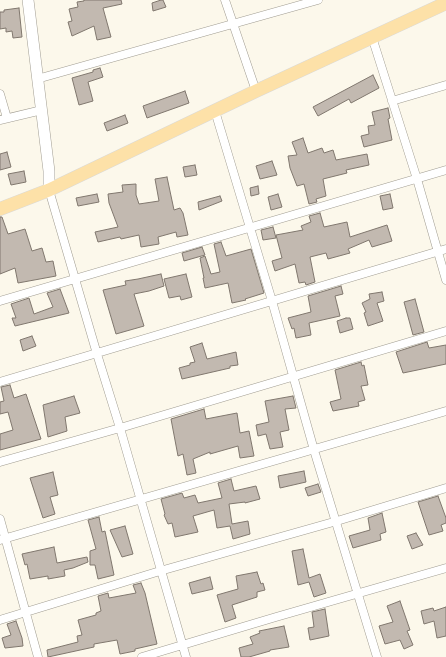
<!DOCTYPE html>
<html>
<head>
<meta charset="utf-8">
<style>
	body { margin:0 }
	canvas { display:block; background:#fcf8eb }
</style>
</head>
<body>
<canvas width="446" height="657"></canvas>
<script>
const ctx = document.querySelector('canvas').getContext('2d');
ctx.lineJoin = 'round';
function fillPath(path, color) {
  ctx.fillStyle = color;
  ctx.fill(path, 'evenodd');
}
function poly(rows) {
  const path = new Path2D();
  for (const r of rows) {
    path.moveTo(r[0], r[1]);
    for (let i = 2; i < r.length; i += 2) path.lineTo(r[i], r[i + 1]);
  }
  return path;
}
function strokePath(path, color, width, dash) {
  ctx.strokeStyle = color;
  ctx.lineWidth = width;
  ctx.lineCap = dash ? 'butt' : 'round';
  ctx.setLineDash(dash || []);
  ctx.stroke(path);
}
const building = poly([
	[84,0,121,0,122,4,103,8,111,37,97,40,94,26,72,36,68,22,72,21,69,9,78,7,77,2,84,1,84,0],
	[161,0,163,0,166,7,153,11,152,3,161,0],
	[19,8,22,37,13,38,12,31,6,32,6,28,0,29,0,12,4,12,4,10,19,8],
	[100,68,103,77,88,82,93,101,79,105,72,78,93,72,93,70,100,68],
	[373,75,379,88,351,103,349,99,318,116,313,107,373,75],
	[185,91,189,103,147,118,143,106,185,91],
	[388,108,390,118,388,119,392,140,364,147,361,136,369,134,368,126,375,125,372,112,388,108],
	[125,115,128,123,107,131,104,123,125,115],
	[303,138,308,153,322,148,324,153,333,150,336,160,367,154,369,165,346,170,347,173,323,179,326,196,316,199,317,202,309,204,304,184,297,186,290,168,288,156,297,155,292,142,303,138],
	[7,152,11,167,0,170,0,154,7,152],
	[272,161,277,175,260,179,256,166,272,161],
	[195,165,197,175,185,177,183,167,195,165],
	[24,171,26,182,11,185,8,174,24,171],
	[167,177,174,210,180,208,183,213,188,235,177,237,176,232,158,237,159,244,141,247,139,235,121,239,120,237,98,242,95,232,118,227,109,203,108,194,123,192,122,185,136,184,136,195,139,204,159,201,155,179,167,177],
	[258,186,259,194,251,196,250,188,258,186],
	[97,194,99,202,78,206,76,198,97,194],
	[278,194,282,207,271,210,268,197,278,194],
	[390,194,393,208,383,210,380,196,390,194],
	[220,196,222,201,199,210,198,202,220,196],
	[320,213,324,227,347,222,350,237,387,225,392,241,372,247,369,240,348,249,350,253,328,259,326,253,310,257,315,282,306,285,305,282,299,283,295,264,275,271,272,261,282,258,276,235,303,230,301,226,311,222,309,216,320,213],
	[0,217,2,217,8,234,25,229,32,251,42,248,46,262,53,261,56,276,18,283,15,268,0,274,0,217],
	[273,227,276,238,263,240,261,230,273,227],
	[221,242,226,256,251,249,264,293,245,299,246,300,232,303,228,283,205,288,203,278,204,278,200,258,205,256,211,274,220,272,214,244,221,242],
	[202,247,205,255,184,261,182,253,202,247],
	[161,274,164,286,149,291,134,294,144,326,116,334,103,290,126,285,125,281,138,279,161,274],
	[186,274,192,297,181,300,180,296,169,298,164,279,186,274],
	[341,286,343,294,335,296,340,316,309,323,311,335,296,338,294,328,292,329,288,318,311,312,308,296,341,286],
	[60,289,69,313,15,326,12,318,16,318,11,304,29,298,34,314,53,307,47,293,60,289],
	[382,292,384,301,377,303,383,321,368,326,364,313,366,312,362,303,370,299,369,294,382,292],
	[415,299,424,332,413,335,404,302,415,299],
	[346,318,350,318,353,329,340,333,337,321,346,318],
	[32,336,36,346,23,351,20,340,32,336],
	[427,342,429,348,446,345,446,364,403,373,396,352,427,342],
	[202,343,207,359,236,352,238,365,230,366,230,368,182,379,179,368,190,365,190,363,195,362,190,347,202,343],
	[361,362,362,366,364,365,368,385,361,386,365,400,358,402,359,406,333,411,330,402,341,399,335,370,361,362],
	[10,385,14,398,26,394,41,439,0,450,0,434,13,430,8,412,0,414,0,402,4,401,1,387,10,385],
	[74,396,80,413,65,417,67,431,48,437,43,405,74,396],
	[293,396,296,408,285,409,289,430,280,432,283,447,270,449,266,434,258,436,256,425,269,422,265,401,293,396],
	[204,409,206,419,237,413,240,433,249,431,254,456,240,458,238,446,210,454,210,452,193,459,196,473,187,475,183,454,178,456,171,419,204,409],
	[304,471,306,482,280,488,278,476,304,471],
	[53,472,58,495,50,497,55,514,43,518,30,478,53,472],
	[231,479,234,491,256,486,260,499,245,503,245,502,229,504,232,524,248,521,250,534,233,539,230,526,217,528,214,510,193,516,198,532,175,537,172,523,168,524,164,515,165,514,161,499,182,493,184,498,195,495,198,503,222,498,218,483,231,479],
	[318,484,321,492,308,496,305,488,318,484],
	[438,496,446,518,446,523,441,525,443,531,429,535,418,502,438,496],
	[382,513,386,532,380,534,381,540,353,548,349,536,370,530,368,518,382,513],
	[99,517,102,532,105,531,114,575,98,579,95,565,90,565,90,551,96,549,88,520,99,517],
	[125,526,133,554,122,557,110,530,125,526],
	[416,533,423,545,412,549,407,536,416,533],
	[54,547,57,563,87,557,88,562,73,568,64,570,65,576,48,579,48,576,30,579,27,564,25,565,22,554,54,547],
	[303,549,309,578,320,574,326,593,314,597,309,582,298,585,292,551,303,549],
	[257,572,261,584,263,583,265,590,257,592,257,597,232,605,236,618,225,622,217,595,238,589,236,576,257,572],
	[210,577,213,589,192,594,189,583,210,577],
	[141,583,145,593,157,644,135,649,135,651,120,654,117,640,94,644,94,647,48,657,47,650,78,642,77,636,82,635,78,620,96,615,96,613,101,611,98,596,108,593,109,598,136,593,133,585,141,583],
	[400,601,410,630,407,631,413,645,404,649,400,640,385,644,379,626,393,622,387,606,400,601],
	[446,607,446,636,437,638,434,621,424,624,421,611,433,608,434,611,446,607],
	[325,609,329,636,310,640,308,628,314,627,312,612,325,609],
	[16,621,22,638,23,646,5,648,2,638,11,635,7,624,16,621],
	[284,626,289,647,270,650,270,651,249,657,241,657,239,648,253,644,250,637,260,633,259,631,284,626]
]);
fillPath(building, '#c2b9b0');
strokePath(building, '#80776e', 1);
const street = poly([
	[225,0,256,91],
	[372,37,417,179,446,280],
	[37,79,318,0],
	[0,94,7,118],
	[392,101,446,85],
	[215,111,272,301,314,450,377,657],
	[0,120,42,110],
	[49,190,97,354,120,428,186,657],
	[0,301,446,170],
	[0,382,446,249],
	[0,462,120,428,446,331],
	[0,519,38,657],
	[0,540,446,411],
	[0,620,160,571,337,521,446,488],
	[142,657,276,617,446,568]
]);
const secondary = poly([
	[28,0,49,171,49,190]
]);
const primary = poly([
	[0,209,49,190,256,91,446,3]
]);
strokePath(street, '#a19d92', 9);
strokePath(secondary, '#a19d92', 12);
strokePath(primary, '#dadad9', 14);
strokePath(street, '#fff', 8);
strokePath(secondary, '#fff', 11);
strokePath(primary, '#fde1a8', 13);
</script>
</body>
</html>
